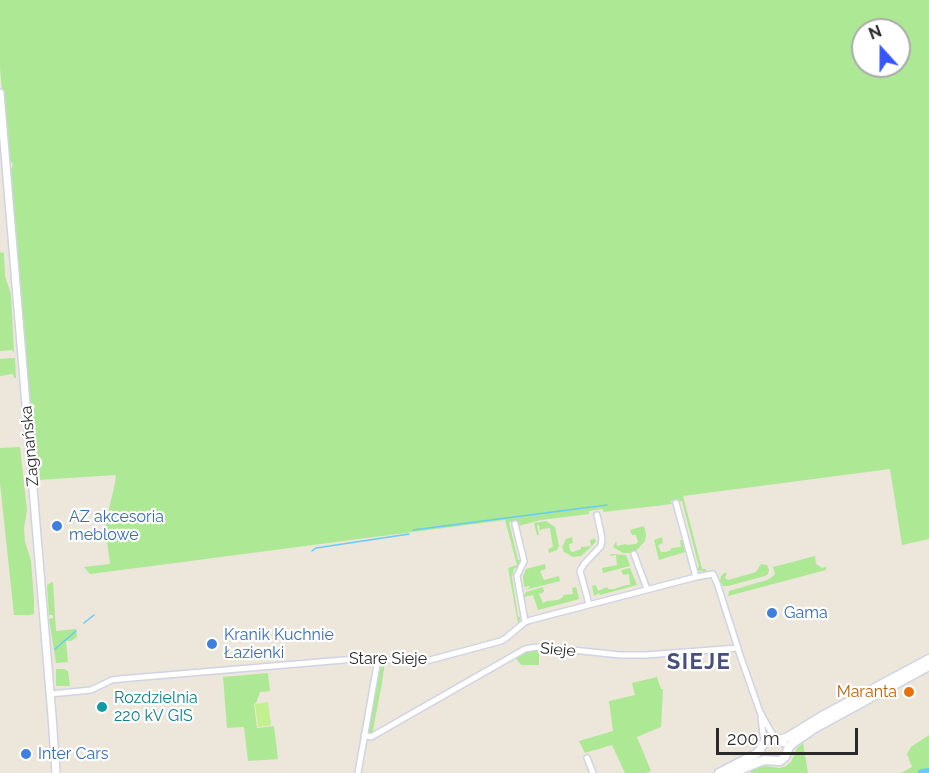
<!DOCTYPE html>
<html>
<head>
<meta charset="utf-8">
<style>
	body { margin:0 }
	#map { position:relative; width:929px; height:773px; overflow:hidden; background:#ede6db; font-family:Raleway,sans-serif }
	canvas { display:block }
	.north { position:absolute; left:851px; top:18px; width:60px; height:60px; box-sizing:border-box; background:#fff; border:2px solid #aaa; border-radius:50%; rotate:339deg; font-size:16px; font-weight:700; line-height:24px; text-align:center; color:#2a2a2a }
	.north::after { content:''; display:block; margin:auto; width:21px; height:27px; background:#3655ff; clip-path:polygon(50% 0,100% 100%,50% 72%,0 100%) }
	.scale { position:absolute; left:716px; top:728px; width:142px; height:27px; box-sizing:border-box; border:3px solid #2a2a2a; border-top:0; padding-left:8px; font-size:18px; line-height:21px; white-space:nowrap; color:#2a2a2a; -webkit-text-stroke:4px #fff; paint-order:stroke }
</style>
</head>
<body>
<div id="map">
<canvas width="929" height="773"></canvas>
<div class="north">N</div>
<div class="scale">200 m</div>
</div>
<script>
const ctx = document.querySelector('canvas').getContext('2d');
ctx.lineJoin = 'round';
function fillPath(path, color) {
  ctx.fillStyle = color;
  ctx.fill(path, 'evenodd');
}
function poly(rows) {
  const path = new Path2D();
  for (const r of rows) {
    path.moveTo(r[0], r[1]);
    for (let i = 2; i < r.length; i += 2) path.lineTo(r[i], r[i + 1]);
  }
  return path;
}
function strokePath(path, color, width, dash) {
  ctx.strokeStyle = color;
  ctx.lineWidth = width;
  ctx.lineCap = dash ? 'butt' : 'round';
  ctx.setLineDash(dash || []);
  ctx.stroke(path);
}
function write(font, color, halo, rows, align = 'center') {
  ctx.font = font + ' Raleway,sans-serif';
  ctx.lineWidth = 4.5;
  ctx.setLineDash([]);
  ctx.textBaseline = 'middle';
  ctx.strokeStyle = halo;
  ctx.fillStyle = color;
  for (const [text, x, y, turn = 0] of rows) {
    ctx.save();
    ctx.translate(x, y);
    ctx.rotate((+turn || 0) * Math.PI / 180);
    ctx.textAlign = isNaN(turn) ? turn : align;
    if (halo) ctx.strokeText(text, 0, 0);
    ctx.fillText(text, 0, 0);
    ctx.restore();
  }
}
fillPath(poly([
	[0,0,929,0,929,539,902,545,890,469,683,496,702,569,706,569,706,572,696,570,699,567,682,501,674,502,673,500,671,501,672,504,603,512,603,509,589,511,589,514,541,520,518,526,516,523,512,524,511,522,509,522,518,560,521,560,518,569,514,568,512,577,518,617,520,617,520,620,518,623,508,568,517,565,505,520,90,574,84,567,110,564,105,526,115,483,116,475,38,480,37,466,40,466,39,463,37,463,37,460,39,460,39,457,36,457,32,408,35,408,35,405,30,404,15,238,11,170,13,164,10,161,6,137,0,68],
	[863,30,899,30,899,66,863,66],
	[0,252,4,253,5,276,11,294,14,353,12,350,0,351],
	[15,358,16,378,14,378,13,374,0,376,0,359],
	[20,447,27,510,24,528,25,541,31,561,34,599,34,614,29,615,14,615,0,483,0,448],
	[546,521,555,527,559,546,557,550,549,553,548,549,553,547,550,528,542,529,540,531,539,525,537,525,539,535,537,535,534,523],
	[644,526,646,535,645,541,636,551,632,553,623,553,613,547,616,541,617,546,626,544,627,545,636,544,638,542,636,535,632,535,630,530],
	[572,537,573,543,569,544,570,551,573,552,581,549,581,547,591,546,590,540,595,539,596,542,581,556,573,557,564,552,562,547,566,539],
	[662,537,663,543,658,545,661,552,666,552,671,550,671,548,681,547,680,540,682,540,685,552,659,560,654,540],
	[612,554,626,555,630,566,603,573,602,568,617,565,616,555,610,556,610,555],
	[815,556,816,564,822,568,826,567,826,570,728,596,729,591,767,580,772,577,775,574,773,567],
	[545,564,546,569,540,571,544,580,559,576,560,581,525,590,530,587,529,586,524,587,523,577,526,569],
	[761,564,767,565,769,570,768,574,765,576,728,586,723,586,720,581,721,576,724,573,727,573,725,578,728,580,756,572],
	[630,568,637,585,600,595,599,593,594,596,592,586,596,585,598,591,607,587,608,589,614,589,626,585,630,585,629,574,623,575,621,570],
	[53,582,56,631,76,629,77,637,71,641,66,641,68,662,56,663,49,619,53,618,53,615,49,615,47,585,49,584,50,583],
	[543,587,544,592,539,594,543,603,547,601,558,600,563,597,563,595,573,594,572,588,576,587,579,598,579,599,538,610,533,595,524,597,524,595,526,592],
	[539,649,539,665,521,665,515,657,525,651],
	[385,662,382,683,372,735,369,734,369,727,379,670],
	[56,667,56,669,64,669,68,671,70,686,56,686],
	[268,673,270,691,260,692,256,703,254,704,257,728,274,726,278,759,248,761,244,727,227,728,223,677],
	[657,677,661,689,663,689,661,727,637,737,651,771,646,773,625,773,612,745,585,753,579,741,613,731,609,701,635,695,632,683],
	[929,735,929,773,901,773,912,767,907,754,911,747],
	[803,743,808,773,751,773,750,770,765,766,780,768,786,766,791,762,797,748]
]), '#ade894');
fillPath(poly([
	[268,702,271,725,258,727,255,704]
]), '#c3f08f');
strokePath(poly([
	[413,530,607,505],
	[312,551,316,548,409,534],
	[84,623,94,615],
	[55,649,76,631]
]), '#67cbf7', 1.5);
strokePath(poly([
	[922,773,929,772]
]), '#67cbf7', 8);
const minor = poly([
	[676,503,696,577],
	[515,524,524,561,517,576,525,622],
	[634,554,647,589],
	[589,604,580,571,584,564,601,546,602,538,597,515],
	[50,694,91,690,112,680,120,679,367,658,412,662,430,660,501,641,506,638,525,622,531,620,696,577,713,574,717,583,741,658,760,712,775,739],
	[761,717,764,742],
	[364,735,371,737,525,649,536,647,554,648,620,655,646,655,738,648],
	[587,758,593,773],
	[358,773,378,659]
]);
const tertiary = poly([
	[0,93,52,716,56,773]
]);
const secondary = poly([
	[778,740,786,738,793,734,824,715,929,659],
	[719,773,756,754,760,750,763,744,768,739,775,739,783,742],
	[732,773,764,760,780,761,785,757,789,747,793,743,815,728,929,666]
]);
strokePath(minor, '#d0d3e4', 8);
strokePath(tertiary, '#d0d3e4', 10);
strokePath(secondary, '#d0d3e4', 11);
strokePath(minor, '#fff', 5);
strokePath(tertiary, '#fff', 7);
strokePath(secondary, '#fff', 8);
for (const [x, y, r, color] of [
	[57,526,6,"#3f7fe0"],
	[772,613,6,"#3f7fe0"],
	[212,644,6,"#3f7fe0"],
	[909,692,6,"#e8710a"],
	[102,707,6,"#0f9aa8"],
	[26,754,6,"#3f7fe0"]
]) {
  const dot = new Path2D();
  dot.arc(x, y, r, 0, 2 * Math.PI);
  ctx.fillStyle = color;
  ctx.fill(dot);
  strokePath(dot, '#fff', 2);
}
write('16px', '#2a2a2a', '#fff', [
	["Zagnańska",30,446,-95],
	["Sieje",558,650,5],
	["Stare Sieje",388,659]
]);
write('16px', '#366cbe', '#fff', [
	["AZ akcesoria",69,517],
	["meblowe",69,535],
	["Gama",784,613],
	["Kranik Kuchnie",224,635],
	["Łazienki",224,653],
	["Inter Cars",38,754]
], 'left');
write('16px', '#c56008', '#fff', [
	["Maranta",897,692]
], 'right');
write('16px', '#0d838f', '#fff', [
	["Rozdzielnia",114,698],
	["220 kV GIS",114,716]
], 'left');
ctx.letterSpacing = '1.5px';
write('bold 22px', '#474f7e', '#fff', [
	["SIEJE",699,662]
]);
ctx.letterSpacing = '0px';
</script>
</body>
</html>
